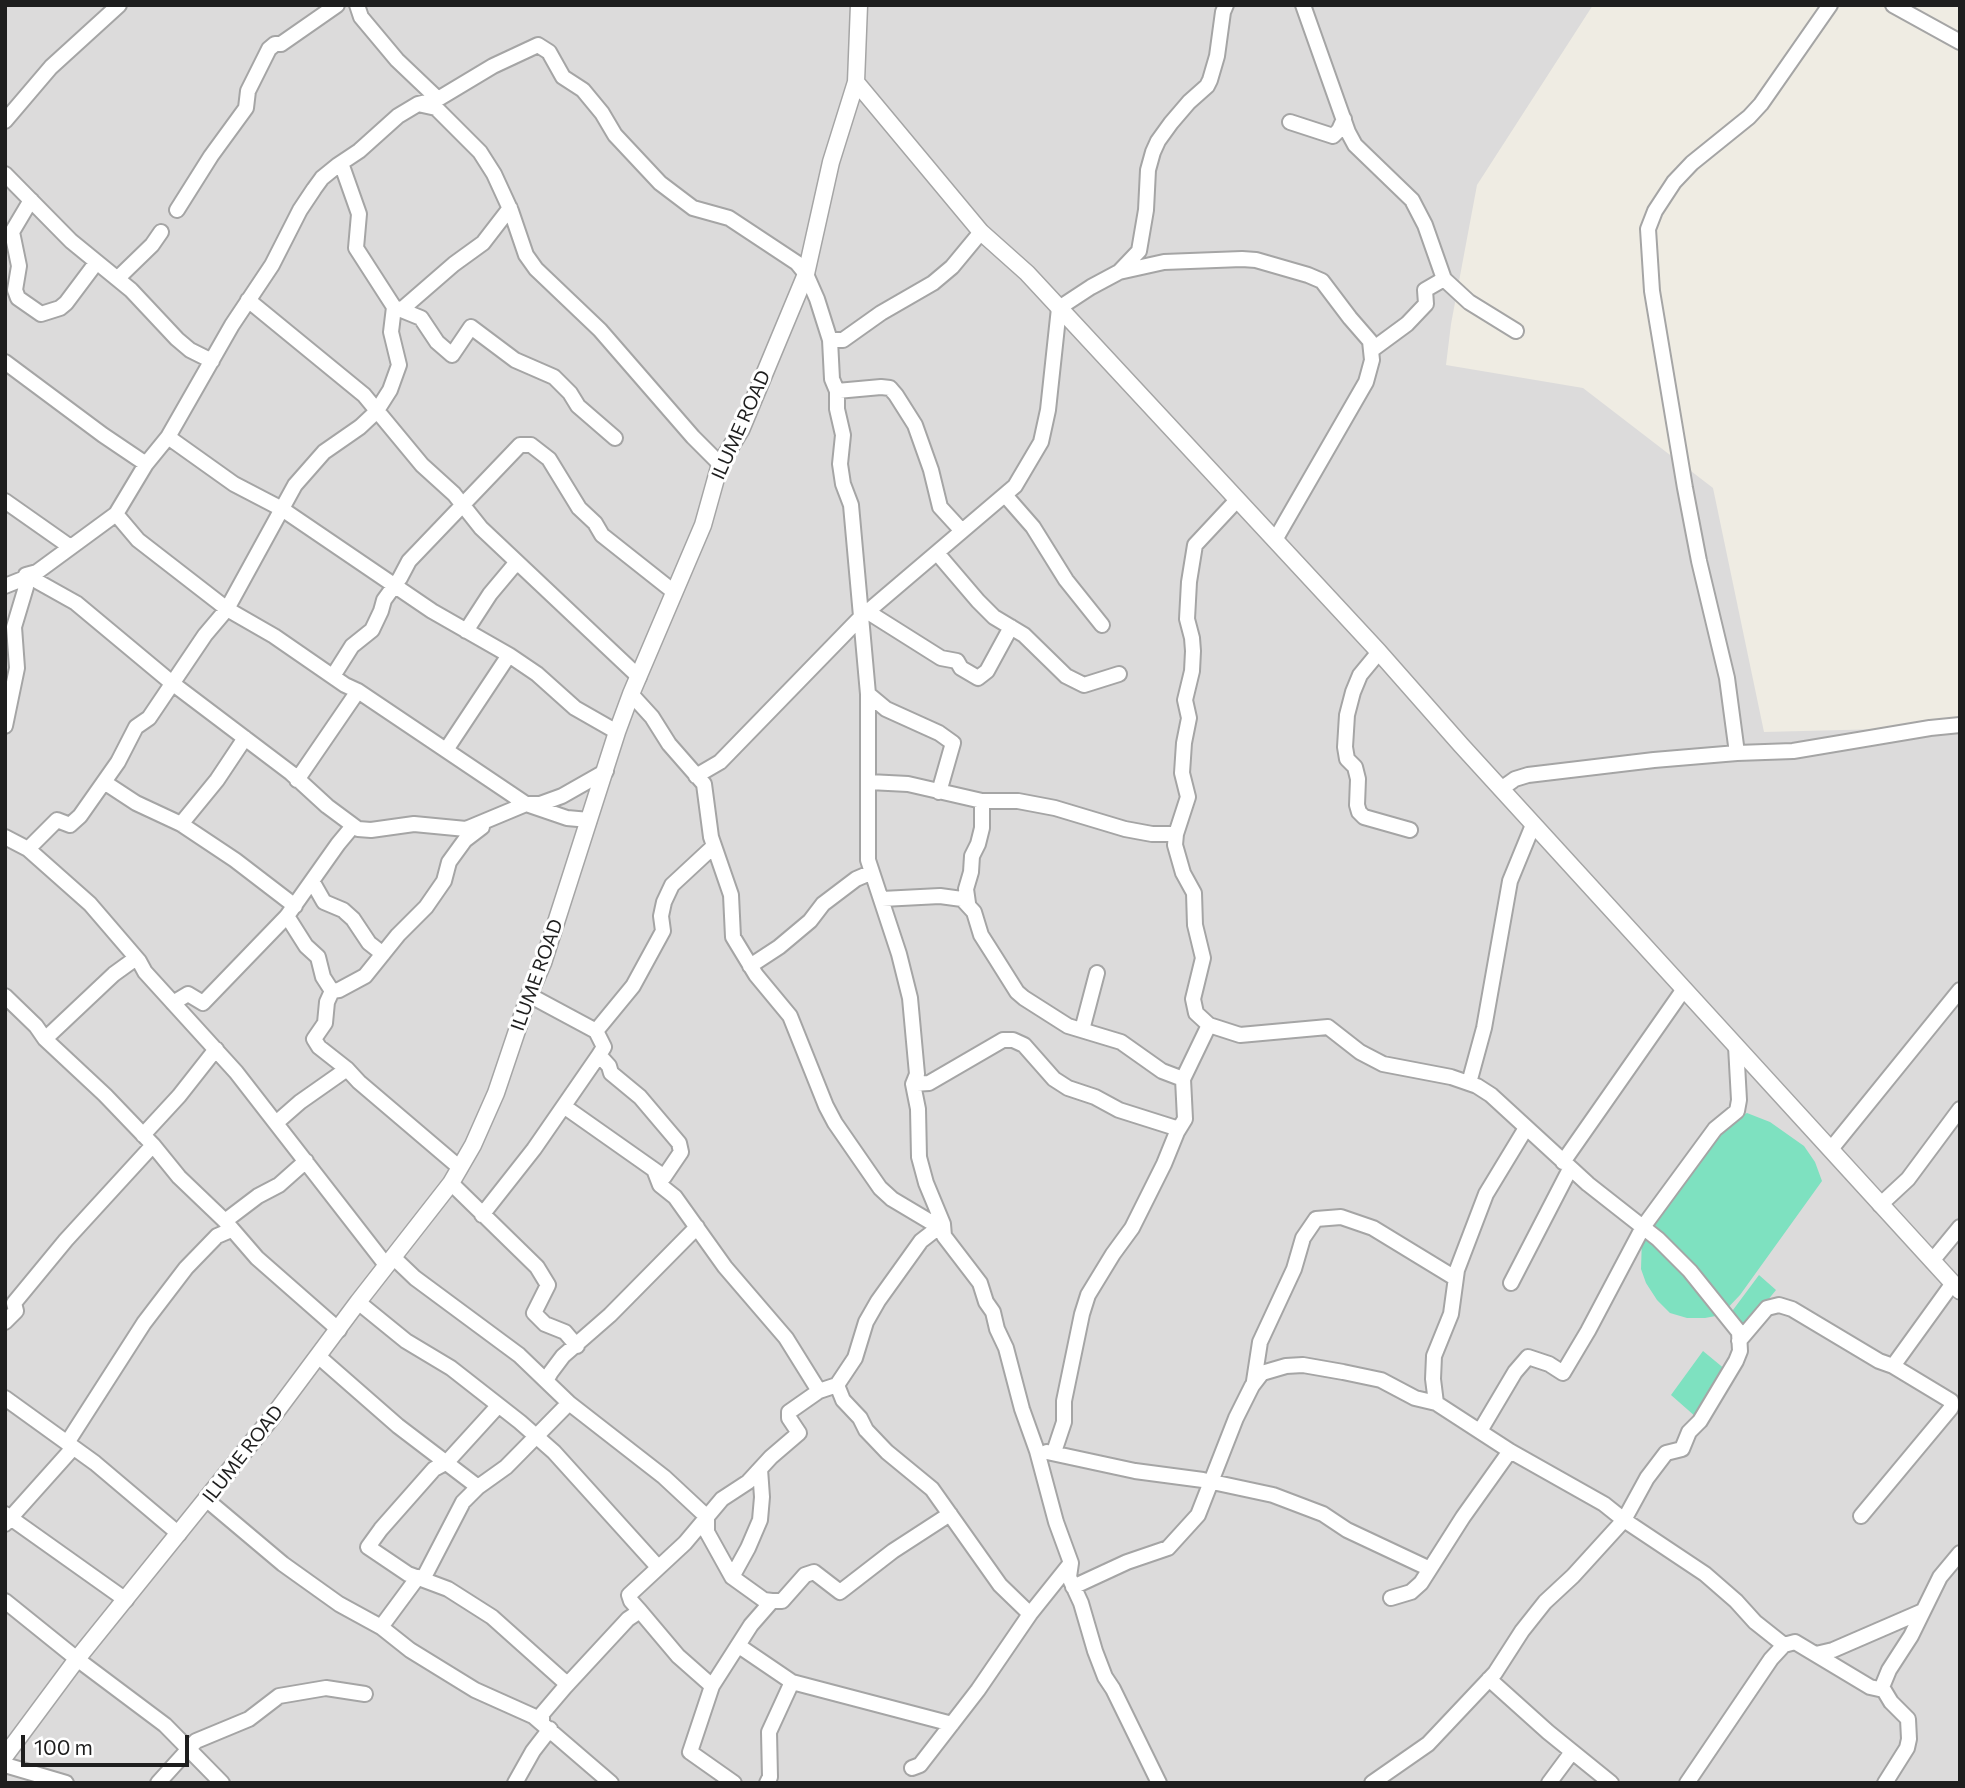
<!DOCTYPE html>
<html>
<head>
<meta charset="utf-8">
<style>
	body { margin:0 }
	#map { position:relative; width:1965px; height:1788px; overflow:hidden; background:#efece3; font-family:Commissioner,sans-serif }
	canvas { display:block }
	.frame { position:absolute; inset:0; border:7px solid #1e1e1e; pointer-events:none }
	.scale { position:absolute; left:21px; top:1735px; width:168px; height:32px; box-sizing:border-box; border:4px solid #1e1e1e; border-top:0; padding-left:9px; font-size:21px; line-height:24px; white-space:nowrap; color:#1e1e1e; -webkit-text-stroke:5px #fff; paint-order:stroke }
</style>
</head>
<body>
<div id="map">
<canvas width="1965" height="1788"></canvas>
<div class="frame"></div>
<div class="scale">100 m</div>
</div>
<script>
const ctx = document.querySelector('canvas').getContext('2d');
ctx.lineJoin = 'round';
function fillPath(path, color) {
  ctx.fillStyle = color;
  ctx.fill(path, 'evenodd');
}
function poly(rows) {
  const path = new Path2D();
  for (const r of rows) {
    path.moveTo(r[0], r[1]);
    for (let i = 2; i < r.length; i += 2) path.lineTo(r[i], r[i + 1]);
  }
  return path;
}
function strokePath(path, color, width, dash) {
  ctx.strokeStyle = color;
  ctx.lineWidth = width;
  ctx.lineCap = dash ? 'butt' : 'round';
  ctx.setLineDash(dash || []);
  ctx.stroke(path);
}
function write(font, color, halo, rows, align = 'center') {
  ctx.font = font + ' Commissioner,sans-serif';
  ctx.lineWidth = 6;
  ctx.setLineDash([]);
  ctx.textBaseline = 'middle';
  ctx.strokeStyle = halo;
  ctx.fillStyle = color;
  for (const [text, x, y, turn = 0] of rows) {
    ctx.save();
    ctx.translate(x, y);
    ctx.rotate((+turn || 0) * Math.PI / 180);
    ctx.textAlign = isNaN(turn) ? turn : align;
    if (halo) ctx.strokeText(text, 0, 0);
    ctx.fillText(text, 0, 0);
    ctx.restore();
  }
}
fillPath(poly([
	[5,5,1593,5,1477,185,1451,324,1446,365,1583,388,1713,488,1764,732,1960,727,1960,1783,5,1783]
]), '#dcdbdb');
fillPath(poly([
	[1747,1113,1770,1122,1804,1146,1815,1162,1822,1181,1740,1295,1721,1315,1705,1318,1687,1318,1670,1313,1657,1300,1646,1283,1641,1269,1642,1237,1724,1127,1734,1119],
	[1759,1275,1776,1290,1746,1327,1730,1314],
	[1703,1351,1726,1370,1696,1417,1671,1395]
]), '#7ee1c0');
const minor = poly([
	[357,5,361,17,397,60,438,99],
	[1303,5,1348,132,1355,145,1412,200,1425,225,1444,279,1469,302,1516,331],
	[1893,5,1960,42],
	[418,104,438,99,493,66,538,45,549,52,563,77,583,90,602,113,615,135,660,183,693,208,729,218,797,263,806,274,817,299,830,340,832,379,837,391,837,409,843,435,840,464,843,484,851,505,868,694,868,860,899,954,910,998,917,1074,913,1084,918,1109,919,1157,926,1183,943,1224,944,1236,980,1283,986,1302,993,1312,997,1329,1006,1348,1022,1409,1037,1451,1056,1522,1071,1563,1069,1577,1081,1603,1095,1651,1105,1677,1113,1689,1159,1783],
	[5,121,51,67,119,5],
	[1290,122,1333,136,1339,130,1344,119],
	[341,163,359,214,356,248,394,307,421,318,437,342,452,355,471,327,515,360,554,377,570,393,578,406,615,438],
	[5,174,71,241,131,290,177,339,190,350,212,361],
	[31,200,12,232,19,266,15,290,18,298,41,314,60,308,66,303,96,263],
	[177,210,211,156,246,108,248,91,269,49,275,44,281,44,337,5],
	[1119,272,1139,251,1146,210,1148,170,1153,152,1158,141,1171,123,1189,102,1207,86,1210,80,1217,56,1223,12,1226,5],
	[118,278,152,245,161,232],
	[248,300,364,395,422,465,454,494,481,528,639,677],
	[401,310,454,264,483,243,510,208],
	[830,340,843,340,881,313,933,283,952,267,981,232],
	[1373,349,1407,324,1426,304,1425,290,1444,279],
	[5,362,103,435,146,464],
	[837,391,881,387,890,388,896,395,915,425,931,470,940,507,962,531],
	[168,437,234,484,282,509,432,611,509,655,537,674,575,708,617,732],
	[1005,495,1033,527,1066,580,1102,625],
	[1237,500,1195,545,1189,582,1187,619,1192,638,1193,651,1192,671,1185,700,1189,718,1184,743,1182,773,1188,797,1176,834,1175,845,1183,873,1194,893,1195,925,1203,958,1193,999,1196,1013,1209,1025,1240,1035,1328,1027,1360,1052,1383,1064,1451,1077,1477,1086,1491,1095,1588,1184,1658,1239,1690,1271,1739,1332,1740,1351,1736,1361,1700,1421,1689,1432,1682,1449,1666,1453,1647,1478,1624,1520,1573,1576,1545,1602,1522,1631,1495,1673,1428,1744,1372,1783],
	[5,501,69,546],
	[116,514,138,540,227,609,274,636,345,685,358,691,526,804,540,804,562,796,606,771],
	[937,553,978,601,994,617,1024,635,1066,676,1084,685,1119,674],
	[5,586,25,578,26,575,76,603,172,683,291,773,327,806,358,829,371,830,414,824,466,829,526,804,567,818,589,820],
	[868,612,941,658,957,661,961,668,978,678,987,671,1011,627],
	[466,631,490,594,516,563],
	[1379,652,1360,675,1353,692,1347,715,1345,747,1347,759,1355,767,1358,779,1357,805,1359,812,1364,817,1410,830],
	[333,676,352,646,372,630,381,611,384,600,400,578,409,561,520,445,531,445,549,459,579,508,595,523,602,535,674,592],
	[631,694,652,717,669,744,704,784,711,837,731,895,733,937,756,975,790,1016,826,1106,835,1123,880,1188,892,1199,939,1227,943,1224],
	[868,694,886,709,939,733,953,743,939,792],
	[5,726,17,668,14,627,26,587,26,575,37,572,116,514,146,464,168,437,232,325,272,265,300,210,314,189,322,178,338,165,359,151,398,116,418,104,436,108,480,152,494,174,511,211,526,255,536,269,600,330,693,437,720,464],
	[446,750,509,655],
	[1737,753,1727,678,1699,561,1685,488,1652,291,1648,229,1655,211,1674,182,1692,163,1749,117,1761,104,1830,5],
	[696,776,720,762,860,618,1015,486,1041,442,1048,410,1059,308,1091,287,1119,272,1164,262,1242,259,1256,260,1308,275,1322,281,1350,318,1370,341,1372,360,1366,382,1275,540],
	[297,780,358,691],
	[104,782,136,803,181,824,235,860,295,906],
	[869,782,908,784,982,801,1018,801,1055,808,1125,829,1152,834,1176,834],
	[1501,789,1515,779,1528,775,1654,760,1737,753,1793,751,1930,728,1960,725],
	[181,824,217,780,245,738],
	[5,837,28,849,90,904,139,961,145,972,236,1072,386,1265],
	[28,849,57,820,70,825,80,816,118,762,136,727,149,718,205,635,227,609,295,485,324,452,360,427,376,412,390,390,399,365,391,332,394,307],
	[312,881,324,902,343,910,353,919,369,943,383,954],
	[882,899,940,896,962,899,974,912,981,935,995,957,1017,992,1024,998,1068,1026,1121,1042,1162,1071,1183,1079],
	[968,903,966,889,971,872,972,856,978,844,982,828,982,801],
	[287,916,306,946,318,957,323,977,332,991],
	[750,966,779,947,810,921,823,904,856,879,870,873],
	[529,995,596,1031,604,1047,599,1055,609,1066,611,1073,640,1097,679,1143,681,1152,664,1177,655,1172],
	[5,996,36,1026,45,1039,105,1095,153,1145,179,1177,225,1221,257,1258,339,1330],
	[173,1003,188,994,203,1003,287,916,338,844,353,826],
	[1082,1030,1097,973],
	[596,1031,633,986,663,931,661,916,664,902,672,885,714,846],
	[45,1039,114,974,132,961,139,961],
	[1469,1083,1484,1028,1510,881,1533,825],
	[913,1084,929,1083,1003,1040,1013,1040,1024,1045,1054,1079,1068,1088,1095,1097,1119,1110,1179,1129],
	[565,1107,663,1176],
	[276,1123,300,1102,347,1069],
	[1526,1128,1486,1194,1457,1270,1451,1314,1434,1356,1433,1379,1436,1403,1510,1451,1604,1504,1624,1520,1705,1574,1736,1601,1755,1622,1784,1645],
	[143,1135,179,1096,216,1049],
	[1831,1149,1960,990],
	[1563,1162,1684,989],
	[460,1168,359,1082,347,1069,319,1047,314,1039,325,1023,327,1002,332,991,339,990,365,976,398,935,426,907,444,881,449,862,465,840,482,827],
	[655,1172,660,1185,675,1197,725,1267,786,1338,819,1391],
	[451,1183,537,1267,548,1285,534,1313,545,1324,565,1332,577,1346],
	[1880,1205,1908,1179,1960,1109],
	[482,1215,534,1149,599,1055],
	[225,1221,258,1196,279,1185,306,1161],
	[393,1257,415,1278,519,1355,569,1403,664,1477,707,1517,707,1532,732,1577,764,1600,772,1601,751,1625,712,1686,690,1752,734,1783],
	[1932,1261,1960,1227],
	[1511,1283,1570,1169],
	[358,1302,406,1341,451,1368,520,1422,554,1452,658,1567],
	[5,1322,16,1311,14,1303,66,1240,153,1145],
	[1739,1341,1767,1308,1779,1305,1792,1309,1879,1361,1893,1366,1951,1401,1951,1408,1861,1516],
	[318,1356,398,1426,478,1487],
	[1893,1366,1953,1283],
	[1254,1381,1260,1342,1294,1269,1303,1238,1316,1219,1341,1217,1373,1228,1455,1278],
	[548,1382,547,1379,551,1372,563,1356,610,1315,697,1227],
	[837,1385,843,1400,860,1418,866,1430,887,1452,932,1489,1000,1585,1030,1614],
	[5,1398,95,1463,179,1534],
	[498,1406,447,1462,434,1469,381,1529,368,1547,408,1574,448,1589,492,1617,567,1684],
	[1480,1431,1515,1372,1528,1357,1549,1364,1563,1373,1588,1331,1643,1227,1715,1129,1737,1111,1739,1100,1736,1046],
	[67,1443,144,1323,186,1268,217,1236,231,1230],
	[1047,1452,1135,1471,1203,1480,1273,1495,1323,1514,1347,1530,1430,1569],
	[1054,1452,1064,1422,1064,1401,1082,1314,1088,1295,1113,1254,1132,1228,1164,1164,1177,1132,1185,1119,1183,1079,1209,1025],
	[207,1500,283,1564,339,1604,381,1627,410,1650,475,1690,533,1716,611,1783],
	[5,1514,126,1600],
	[5,1524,73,1448],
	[732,1577,748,1548,760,1520,762,1497,760,1469],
	[423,1579,463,1502,478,1487,506,1467,569,1403],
	[1073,1587,1127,1562,1168,1548,1198,1515,1236,1418,1252,1386,1262,1373,1286,1366,1303,1365,1343,1372,1381,1380,1415,1398,1436,1403],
	[1391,1598,1411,1592,1421,1583,1463,1517,1510,1451],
	[5,1601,77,1659,165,1725,222,1783],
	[772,1601,782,1601,805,1575,814,1572,840,1592,893,1551,950,1514],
	[640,1611,678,1656,712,1686],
	[381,1627,418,1577],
	[739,1646,792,1682,952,1724],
	[1816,1654,1833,1650,1923,1611],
	[1489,1679,1548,1732,1611,1783],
	[1882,1687,1891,1702,1908,1719,1909,1739,1907,1748,1885,1783],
	[542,1723,542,1714,565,1687,628,1619,640,1611,631,1601,629,1595,685,1543,722,1499,748,1482,771,1457,799,1433,789,1418,789,1412,819,1391,837,1385,855,1358,866,1322,878,1301,921,1241,939,1227],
	[5,1765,66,1783],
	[912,1768,920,1765,978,1690,1030,1614,1070,1564],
	[158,1783,196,1741,249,1719,279,1696,326,1688,365,1694],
	[515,1783,533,1751,550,1729],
	[767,1783,770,1777,769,1732,792,1682],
	[1549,1783,1572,1752],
	[1687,1783,1771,1659,1784,1645,1795,1642,1870,1687,1879,1689,1882,1687,1889,1670,1911,1636,1940,1577,1960,1553]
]);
const tertiary = poly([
	[856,82,981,232,1027,273,1379,652,1461,745,1960,1291],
	[5,1756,77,1659,273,1416,358,1302,451,1183,473,1145,496,1093,529,995,543,963,617,732,631,694,703,525,720,464,741,430,806,274,831,162,856,82,859,5]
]);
strokePath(minor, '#a5a5a5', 18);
strokePath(tertiary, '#a5a5a5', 19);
strokePath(minor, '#fff', 14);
strokePath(tertiary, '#fff', 16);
write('19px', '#1e1e1e', '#fff', [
	["ILUME ROAD",741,425,-66],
	["ILUME ROAD",537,975,-70],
	["ILUME ROAD",243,1454,-52]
]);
</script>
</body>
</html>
